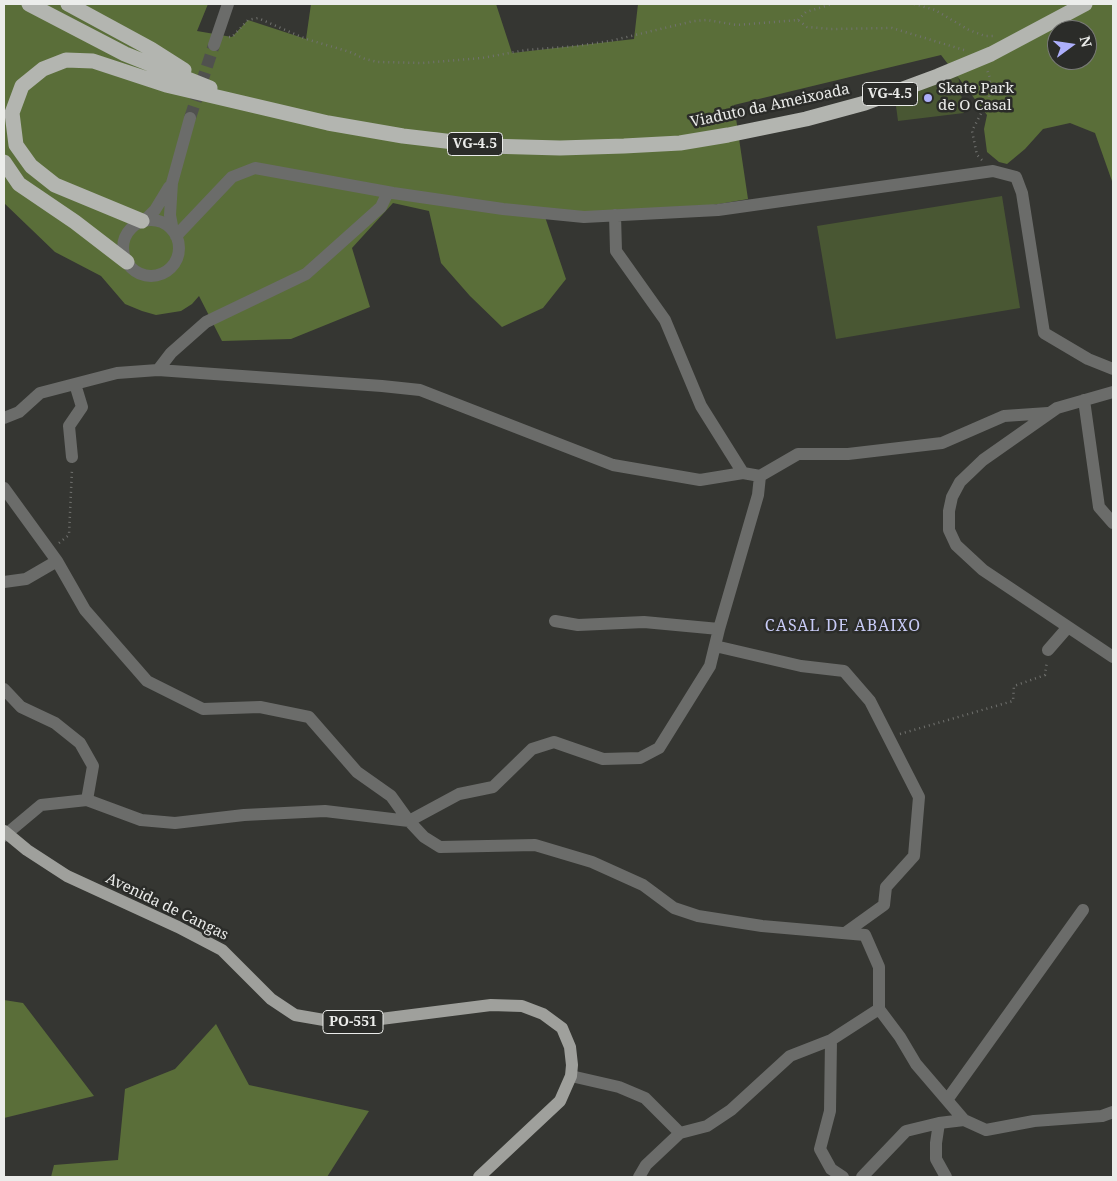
<!DOCTYPE html>
<html>
<head>
<meta charset="utf-8">
<style>
	body { margin:0 }
	#map { position:relative; width:1117px; height:1181px; overflow:hidden; background:#353632; font-family:"Noto Serif",serif }
	canvas { display:block }
	.frame { position:absolute; inset:0; border:5px solid #ebecea; pointer-events:none }
	.north { position:absolute; left:1047px; top:20px; width:50px; height:50px; box-sizing:border-box; background:#2b2c29; border:1px solid #787976; border-radius:50%; rotate:76deg; font-size:14px; font-weight:700; line-height:20px; text-align:center; color:#ebecea }
	.north::after { content:''; display:block; margin:auto; width:18px; height:22px; background:#adaffb; clip-path:polygon(50% 0,100% 100%,50% 72%,0 100%) }
</style>
</head>
<body>
<div id="map">
<canvas width="1117" height="1181"></canvas>
<div class="frame"></div>
<div class="north">N</div>
</div>
<script>
const ctx = document.querySelector('canvas').getContext('2d');
ctx.lineJoin = 'round';
function fillPath(path, color) {
  ctx.fillStyle = color;
  ctx.fill(path, 'evenodd');
}
function poly(rows) {
  const path = new Path2D();
  for (const r of rows) {
    if (r.length === 3) {
      path.moveTo(r[0] + r[2], r[1]);
      path.arc(r[0], r[1], r[2], 0, 2 * Math.PI);
      continue;
    }
    path.moveTo(r[0], r[1]);
    for (let i = 2; i < r.length; i += 2) path.lineTo(r[i], r[i + 1]);
  }
  return path;
}
function strokePath(path, color, width, dash) {
  ctx.strokeStyle = color;
  ctx.lineWidth = width;
  ctx.lineCap = dash ? 'butt' : 'round';
  ctx.setLineDash(dash || []);
  ctx.stroke(path);
}
function write(font, color, halo, rows, align = 'center') {
  ctx.font = font + ' "Noto Serif",serif';
  ctx.lineWidth = 5;
  ctx.setLineDash([]);
  ctx.textBaseline = 'middle';
  ctx.strokeStyle = halo;
  ctx.fillStyle = color;
  for (const [text, x, y, turn = 0] of rows) {
    ctx.save();
    ctx.translate(x, y);
    ctx.rotate((+turn || 0) * Math.PI / 180);
    ctx.textAlign = isNaN(turn) ? turn : align;
    if (halo) ctx.strokeText(text, 0, 0);
    ctx.fillText(text, 0, 0);
    ctx.restore();
  }
}
fillPath(poly([
	[958,74,964,113,898,121,893,83],
	[1002,196,1020,308,836,339,817,226]
]), '#495733');
fillPath(poly([
	[4,4,208,4,197,31,232,37,248,20,306,39,311,4,496,4,512,53,634,39,638,4,1113,4,1113,184,1095,133,1070,123,1043,129,1025,149,1007,164,999,162,987,152,984,129,987,115,941,55,734,105,748,199,713,205,584,212,542,208,566,279,543,308,502,327,470,296,441,263,429,211,393,203,352,248,370,307,291,339,222,341,199,296,192,304,181,311,156,315,142,311,125,304,101,276,55,252,4,203],
	[1057,30,1087,30,1087,60,1057,60],
	[4,1000,23,1003,94,1096,4,1118],
	[216,1024,249,1085,369,1111,327,1177,51,1177,54,1165,118,1160,125,1089,175,1069]
]), '#5a6e39');
strokePath(poly([
	[190,118,214,45]
]), '#50514e', 12, [12, 6]);
strokePath(poly([
	[914,4,935,10,969,30,985,36,995,36],
	[798,20,806,12,832,4],
	[229,37,232,37,248,20,258,18,306,39,350,52,365,59,378,62,422,63,482,58,526,50,577,46,610,41,694,21,707,20,737,25,798,20,807,27,831,29,892,28,964,50],
	[982,160,977,155,972,131,989,98,990,78,987,70],
	[59,543,69,535,72,469],
	[900,734,1013,701,1014,686,1045,675,1047,661]
]), '#71726f', 2.5, [1, 4]);
strokePath(poly([
	[214,45,228,4],
	[615,215,616,251,665,320,701,406,743,473],
	[151,248,28],
	[144,221,155,210,169,187],
	[173,231,170,215,172,183,190,118],
	[176,236,232,177,255,168,393,193,503,209,584,217,718,210,993,171,1016,177,1022,193,1044,333,1088,359,1113,369],
	[158,370,171,353,206,322,306,274,381,207,388,192],
	[1113,392,1057,408,983,460,960,482,952,497,949,511,949,530,956,545,983,570,1113,657],
	[1084,400,1099,507,1113,523],
	[4,418,19,412,40,393,117,373,158,370,382,386,420,390,613,465,700,480,743,473,760,476,798,454,848,454,942,443,1004,416,1048,413],
	[72,457,69,426,82,407,75,384],
	[4,488,57,561,85,610,147,681,203,709,260,707,309,717,357,772,391,796,409,821,459,794,493,787,532,749,554,742,603,759,640,758,659,748,710,666,719,629,758,495,760,476],
	[4,582,26,579,57,561],
	[555,621,578,625,644,622,719,629],
	[715,646,801,666,844,671,870,701,919,797,914,856,886,887,884,905,845,933],
	[1048,650,1068,627],
	[4,689,21,707,55,723,80,743,93,766,87,800],
	[4,836,41,805,87,800,141,820,175,823,244,815,325,811,409,821,424,837,440,847,535,845,592,862,643,885,674,908,698,916,762,926,865,935,879,967,879,1009],
	[831,1040,830,1111,820,1149,831,1169,843,1177],
	[571,1076,619,1087,645,1098,680,1133,707,1126,731,1110,790,1056,831,1040,879,1009,900,1037,916,1064,964,1120],
	[947,1100,1083,910],
	[939,1123,936,1143,936,1159,946,1177],
	[639,1177,646,1165,680,1133],
	[862,1177,906,1131,939,1123,964,1120,986,1130,1034,1121,1102,1116,1113,1112]
]), '#6b6c6a', 12);
strokePath(poly([
	[4,831,27,850,67,876,178,927,222,950,271,999,295,1015,324,1020,357,1022,491,1005,522,1006,543,1014,562,1028,570,1047,572,1065,571,1076,560,1101,479,1177]
]), '#9fa09c', 12);
strokePath(poly([
	[29,4,125,54,210,88],
	[68,4,151,49,184,70],
	[4,162,19,184,75,222,127,262],
	[142,221,55,185,31,166,16,145,12,113,22,86,43,69,66,60,93,61,166,85,328,123,403,136,488,146,560,148,624,146,680,143,728,135,806,119,865,103,938,76,991,54,1085,4]
]), '#b3b5b0', 15);
for (const [x, y, r, color] of [
	[928,98,5,"#adaffb"]
]) {
  const dot = new Path2D();
  dot.arc(x, y, r, 0, 2 * Math.PI);
  ctx.fillStyle = color;
  ctx.fill(dot);
  strokePath(dot, '#2b2c29', 2);
}
for (const [x, y, w] of [
	[890,94,55],
	[475,144,55],
	[353,1022,60]
]) {
  const box = new Path2D();
  box.roundRect(x - w / 2, y - 11.5, w, 23, 4);
  ctx.fillStyle = '#2b2c29';
  ctx.fill(box);
  strokePath(box, '#ebecea', 1);
}
write('bold 14px', '#ebecea', null, [
	["VG-4.5",890,94],
	["VG-4.5",475,144],
	["PO-551",353,1022]
]);
write('15px', '#ebecea', '#2b2c29', [
	["Skate Park",938,89],
	["de O Casal",938,106]
], 'left');
write('15px', '#ebecea', '#2b2c29', [
	["Viaduto da Ameixoada",770,106,-12],
	["Avenida de Cangas",167,907,26]
]);
ctx.letterSpacing = '1px';
write('16px', '#c8cbf6', '#2b2c29', [
	["CASAL DE ABAIXO",843,626]
]);
ctx.letterSpacing = '0px';
</script>
</body>
</html>
